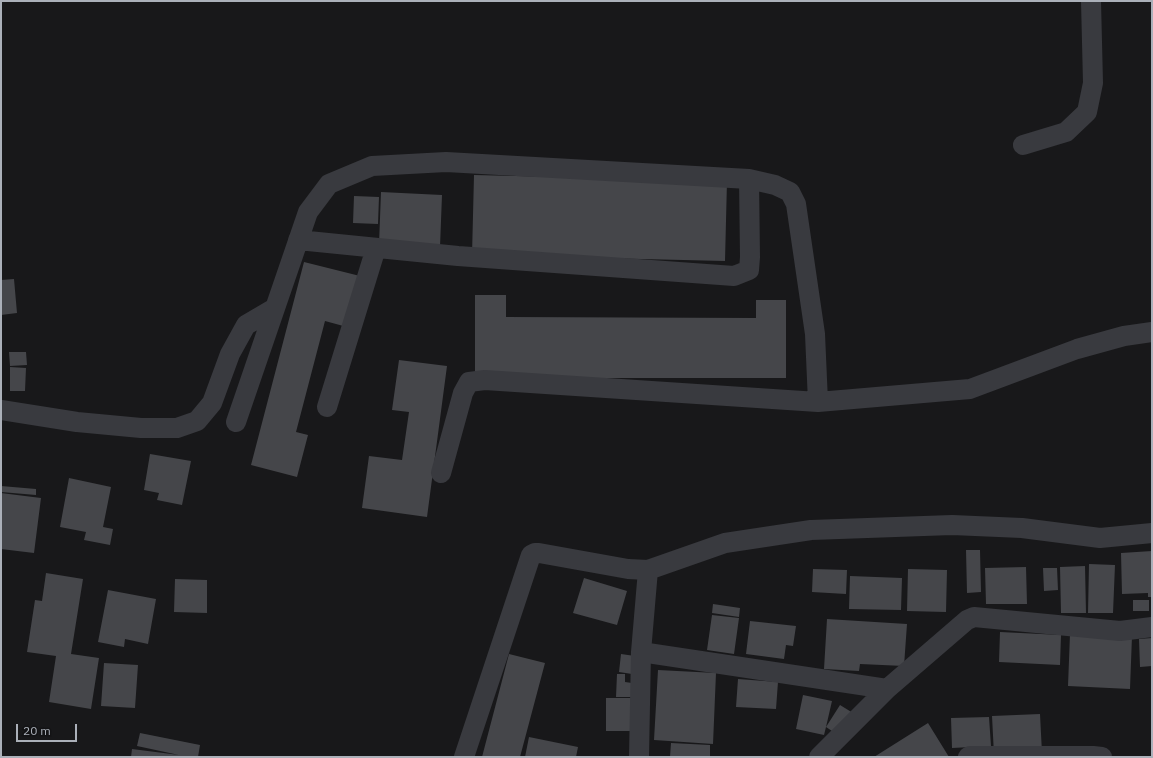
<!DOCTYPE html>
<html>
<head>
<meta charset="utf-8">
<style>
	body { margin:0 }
	#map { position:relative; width:1153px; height:758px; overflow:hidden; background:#18181a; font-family:"IBM Plex Sans",sans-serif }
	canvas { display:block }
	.frame { position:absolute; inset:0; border:2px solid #abb0b9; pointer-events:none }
	.scale { position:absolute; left:16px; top:724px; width:61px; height:18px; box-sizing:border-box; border:2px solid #abb0b9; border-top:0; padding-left:5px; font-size:12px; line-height:14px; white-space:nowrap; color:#abb0b9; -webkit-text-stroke:3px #131315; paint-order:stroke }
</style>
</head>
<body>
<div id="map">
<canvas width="1153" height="758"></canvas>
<div class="frame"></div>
<div class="scale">20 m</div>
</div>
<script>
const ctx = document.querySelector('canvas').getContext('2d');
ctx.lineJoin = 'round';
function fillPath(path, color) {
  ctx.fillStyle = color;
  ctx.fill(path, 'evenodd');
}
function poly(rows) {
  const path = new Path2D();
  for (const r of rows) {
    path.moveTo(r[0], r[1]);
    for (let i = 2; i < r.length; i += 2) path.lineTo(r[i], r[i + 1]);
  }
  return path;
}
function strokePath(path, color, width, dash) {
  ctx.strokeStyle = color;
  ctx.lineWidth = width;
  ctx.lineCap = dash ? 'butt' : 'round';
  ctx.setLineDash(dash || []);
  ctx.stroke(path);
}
fillPath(poly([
	[474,175,727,181,725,261,472,255],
	[381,192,442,195,440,247,379,244],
	[354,196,379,197,378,224,353,223],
	[304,262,360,276,347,327,325,321,296,432,308,435,297,477,251,465],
	[14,279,17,313,1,315,1,280],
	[475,295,506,295,506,317,756,318,756,300,786,300,786,378,475,378],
	[9,352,26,352,27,365,10,366],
	[399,360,447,366,427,517,362,508,369,456,402,460,409,412,392,410],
	[10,367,26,368,25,391,10,391],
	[150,454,191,461,182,505,157,500,159,493,144,490],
	[69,478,111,487,103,527,113,529,110,545,84,540,86,532,60,527],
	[1,486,36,489,36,495,1,492],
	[1,493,41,498,34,553,1,549],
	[966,550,980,550,981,592,967,593],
	[1152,551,1152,597,1148,597,1148,593,1122,594,1121,553],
	[1089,564,1115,565,1113,613,1088,613],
	[1085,566,1086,613,1061,613,1060,567],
	[1026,567,1027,604,986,604,985,568],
	[1043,568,1057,568,1058,590,1044,591],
	[813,569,847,570,846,594,812,592],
	[908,569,947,570,946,612,907,611],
	[46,573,83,579,71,654,99,658,91,709,49,702,56,656,27,652,35,600,42,601],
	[850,576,902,578,901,610,849,609],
	[584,578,627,591,617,625,573,613],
	[175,579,207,580,207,613,174,612],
	[108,590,156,599,148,644,125,639,124,647,98,642],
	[1133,600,1149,600,1149,611,1133,611],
	[713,604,740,608,739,617,712,613],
	[712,615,739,618,734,654,707,650],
	[827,619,907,624,904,666,860,664,859,671,824,669],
	[750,621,796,626,793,646,786,645,784,659,746,654],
	[1000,632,1061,635,1060,665,999,662],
	[1070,634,1132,636,1130,689,1068,686],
	[1152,638,1152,666,1140,667,1139,639],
	[509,654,545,663,520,757,482,757],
	[621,654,635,656,632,674,619,672],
	[104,663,138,665,135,708,101,706],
	[658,670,716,673,713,744,654,740],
	[617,674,625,674,625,682,632,683,631,697,616,697],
	[738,679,778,682,776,709,736,707],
	[803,695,832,701,826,727,840,705,853,713,838,735,826,727,824,735,796,729],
	[606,698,632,698,632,731,606,731],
	[1040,714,1042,753,994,755,992,716],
	[989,717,991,746,952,748,951,718],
	[928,723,949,757,874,757],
	[140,733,200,745,198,757,131,757,132,749,179,755,137,746],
	[529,737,578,747,576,757,525,757],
	[671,743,710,745,710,757,670,757]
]), '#45464a');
strokePath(poly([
	[1023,145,1066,132,1087,112,1093,83,1091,1],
	[298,240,458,256,734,276,749,270,750,257,749,179],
	[327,407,376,248],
	[1,410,77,422,141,428,177,428,197,421,212,403,230,354,246,325,275,308],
	[236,422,308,212,329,184,372,166,446,162,749,179,775,185,790,192,796,204,815,334,818,402],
	[441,473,463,393,469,382,485,380,818,402,970,389,1077,349,1124,336,1152,332],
	[641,652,887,689],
	[464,757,531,555,535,553,539,553,628,569,648,570,725,543,811,530,952,525,1022,528,1100,538,1152,533],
	[639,757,641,652,648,570],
	[819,757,887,689,967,620,974,617,1120,631,1152,627],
	[968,757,970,756,1093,756,1102,757]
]), '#393a3f', 20);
</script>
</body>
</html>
